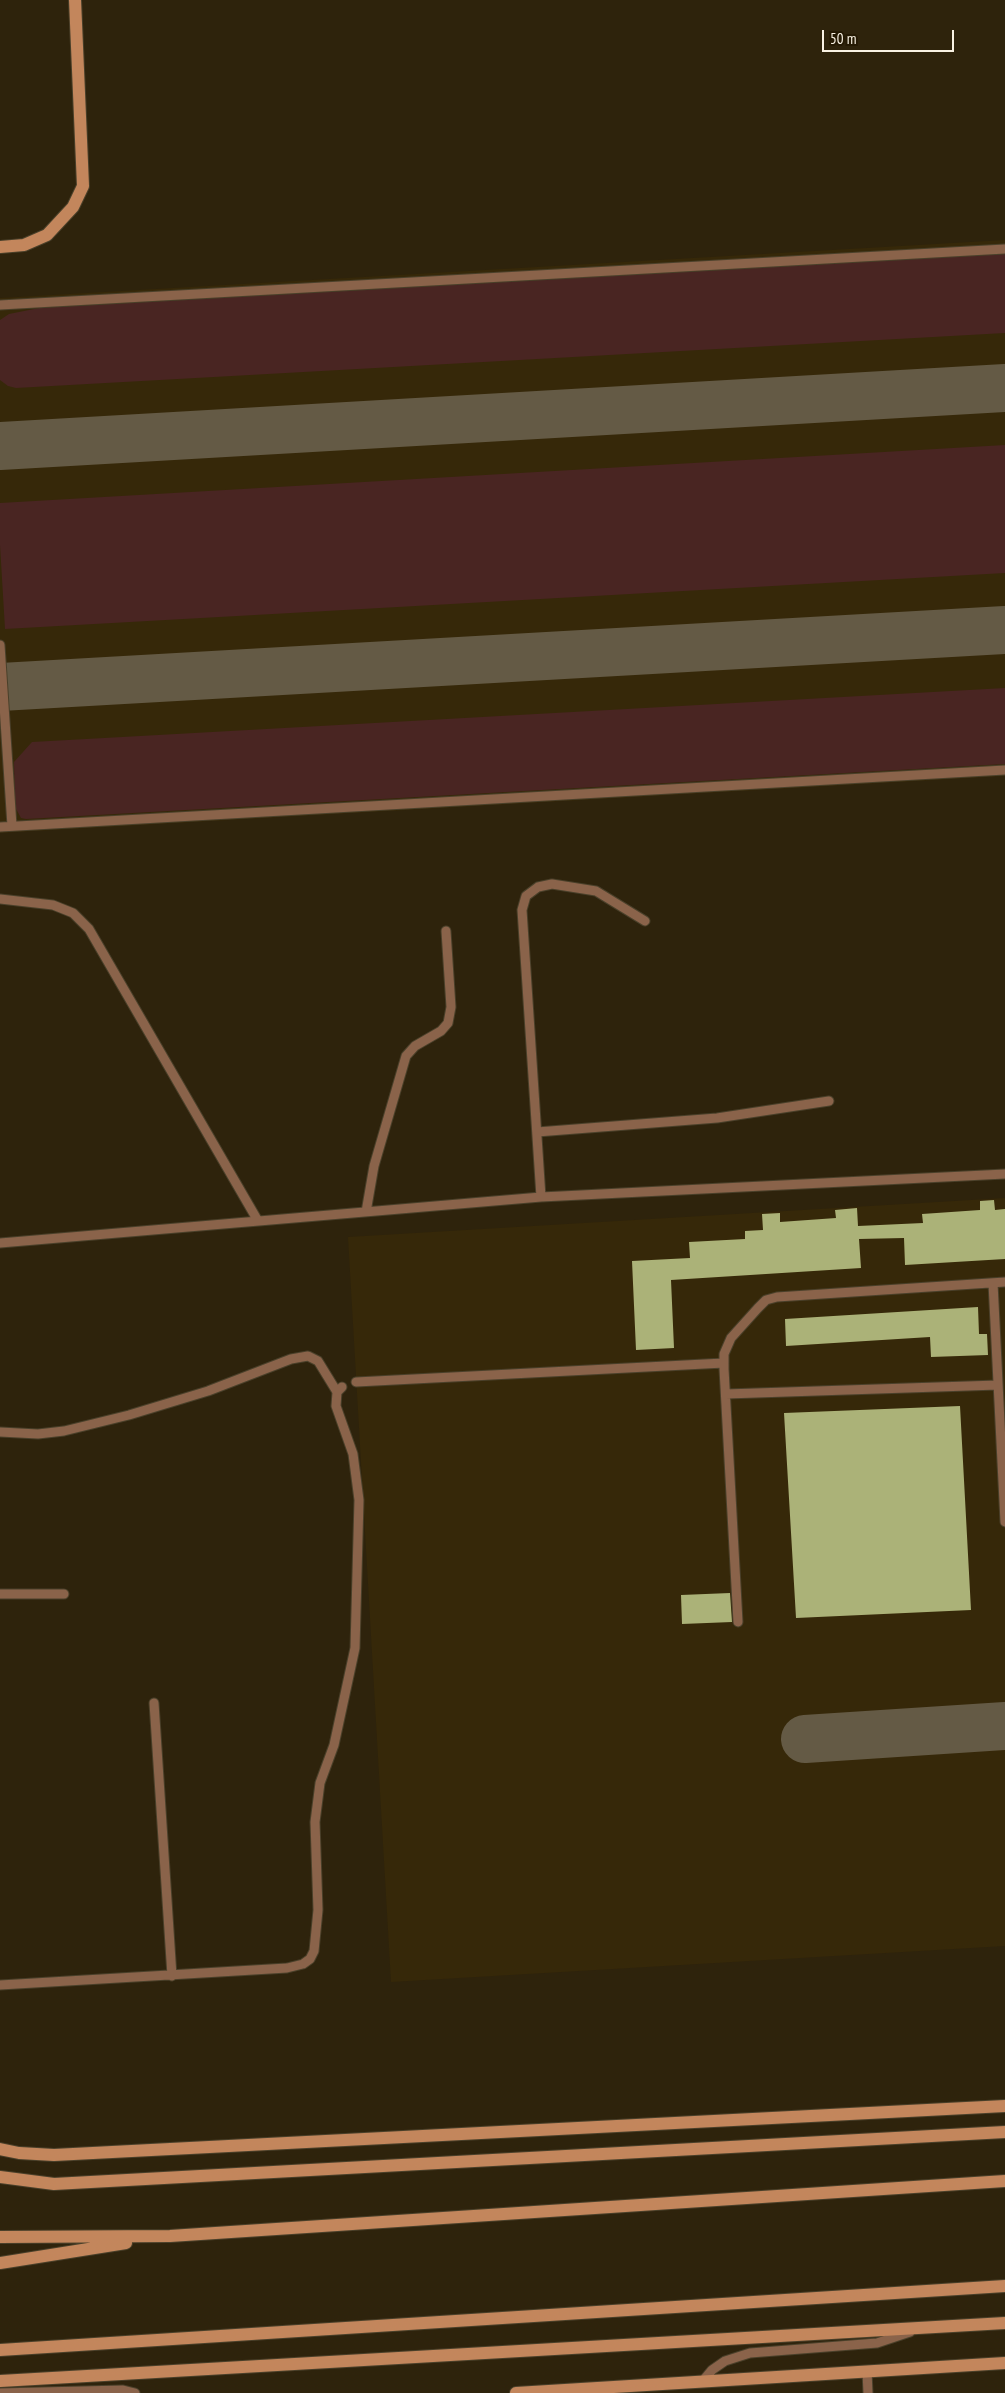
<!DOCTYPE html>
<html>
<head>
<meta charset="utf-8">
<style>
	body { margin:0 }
	#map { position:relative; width:1005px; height:2393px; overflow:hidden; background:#2e230c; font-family:"PT Sans Narrow",sans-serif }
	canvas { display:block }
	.scale { position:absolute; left:822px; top:30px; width:132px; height:22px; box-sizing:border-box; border:2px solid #f9f2e4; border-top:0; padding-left:6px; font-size:15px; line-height:18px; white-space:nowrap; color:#f9f2e4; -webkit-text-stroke:4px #241903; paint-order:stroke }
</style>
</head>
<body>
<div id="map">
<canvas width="1005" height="2393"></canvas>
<div class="scale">50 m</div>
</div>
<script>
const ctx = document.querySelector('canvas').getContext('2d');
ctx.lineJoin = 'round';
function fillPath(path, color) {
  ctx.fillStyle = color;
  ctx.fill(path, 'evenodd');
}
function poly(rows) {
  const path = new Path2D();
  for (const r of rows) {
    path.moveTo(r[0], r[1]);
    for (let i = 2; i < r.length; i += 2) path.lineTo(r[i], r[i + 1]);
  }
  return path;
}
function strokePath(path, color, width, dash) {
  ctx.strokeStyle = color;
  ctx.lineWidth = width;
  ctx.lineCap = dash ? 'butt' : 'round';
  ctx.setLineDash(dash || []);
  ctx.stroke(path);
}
fillPath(poly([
	[1005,240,1005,776,0,833,0,298],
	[1005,1198,1005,1946,391,1982,348,1237]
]), '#362809');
fillPath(poly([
	[1005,254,1005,333,16,388,8,386,0,380,0,320,9,314,39,308],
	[1005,445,1005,573,5,629,0,545,0,503],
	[1005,688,1005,764,26,819,21,818,15,807,14,762,32,742]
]), '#492522');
strokePath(poly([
	[0,446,1005,388],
	[0,687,1005,630],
	[805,1739,1005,1726]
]), '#645a45', 48);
fillPath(poly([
	[994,1200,995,1210,1005,1209,1005,1259,905,1265,904,1238,859,1239,861,1268,671,1280,674,1348,636,1350,632,1261,690,1258,689,1242,745,1239,745,1231,763,1230,762,1214,780,1213,780,1222,836,1218,835,1210,857,1208,858,1226,923,1223,922,1214,980,1210,980,1201],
	[978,1307,979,1334,987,1334,988,1355,931,1357,930,1337,786,1346,785,1319],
	[960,1406,971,1610,796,1618,784,1413],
	[730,1593,732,1622,682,1624,681,1595]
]), '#abb278');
const lane = poly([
	[0,305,1005,249],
	[0,645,12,826],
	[0,827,1005,770],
	[0,899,53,905,73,913,89,929,258,1221],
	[537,1132,717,1118,829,1101],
	[541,1197,522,910,526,896,538,887,552,884,596,891,645,921],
	[366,1212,374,1166,406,1056,415,1046,441,1031,448,1023,451,1007,446,931],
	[0,1243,541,1197,1005,1174],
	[993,1283,1005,1522],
	[356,1382,724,1363],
	[726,1394,998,1385],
	[0,1432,38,1434,64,1431,129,1415,208,1391,291,1359,308,1356,318,1361,337,1392],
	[0,1594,64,1594],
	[738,1622,724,1369,724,1354,731,1338,758,1308,766,1300,777,1297,1005,1282],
	[154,1703,172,1976],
	[0,1985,287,1968,303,1964,310,1959,314,1951,318,1910,315,1822,320,1783,334,1745,355,1648,359,1500,353,1454,336,1406,337,1392,342,1387],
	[867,2371,868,2393],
	[702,2382,712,2370,725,2361,750,2353,877,2343,910,2332],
	[0,2393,123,2390,135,2393]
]);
const secondary = poly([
	[0,247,24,245,47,235,73,207,83,186,75,0],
	[0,2149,19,2153,54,2155,1005,2106],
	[0,2177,54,2184,1005,2132],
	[0,2237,170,2236,1005,2181],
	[0,2263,126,2243],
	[0,2350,1005,2286],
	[0,2381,1005,2323],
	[516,2393,1005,2363]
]);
strokePath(lane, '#4a402a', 11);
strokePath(secondary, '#4a402a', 14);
strokePath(lane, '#8a634a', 9);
strokePath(secondary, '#c3865c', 12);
</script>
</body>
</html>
